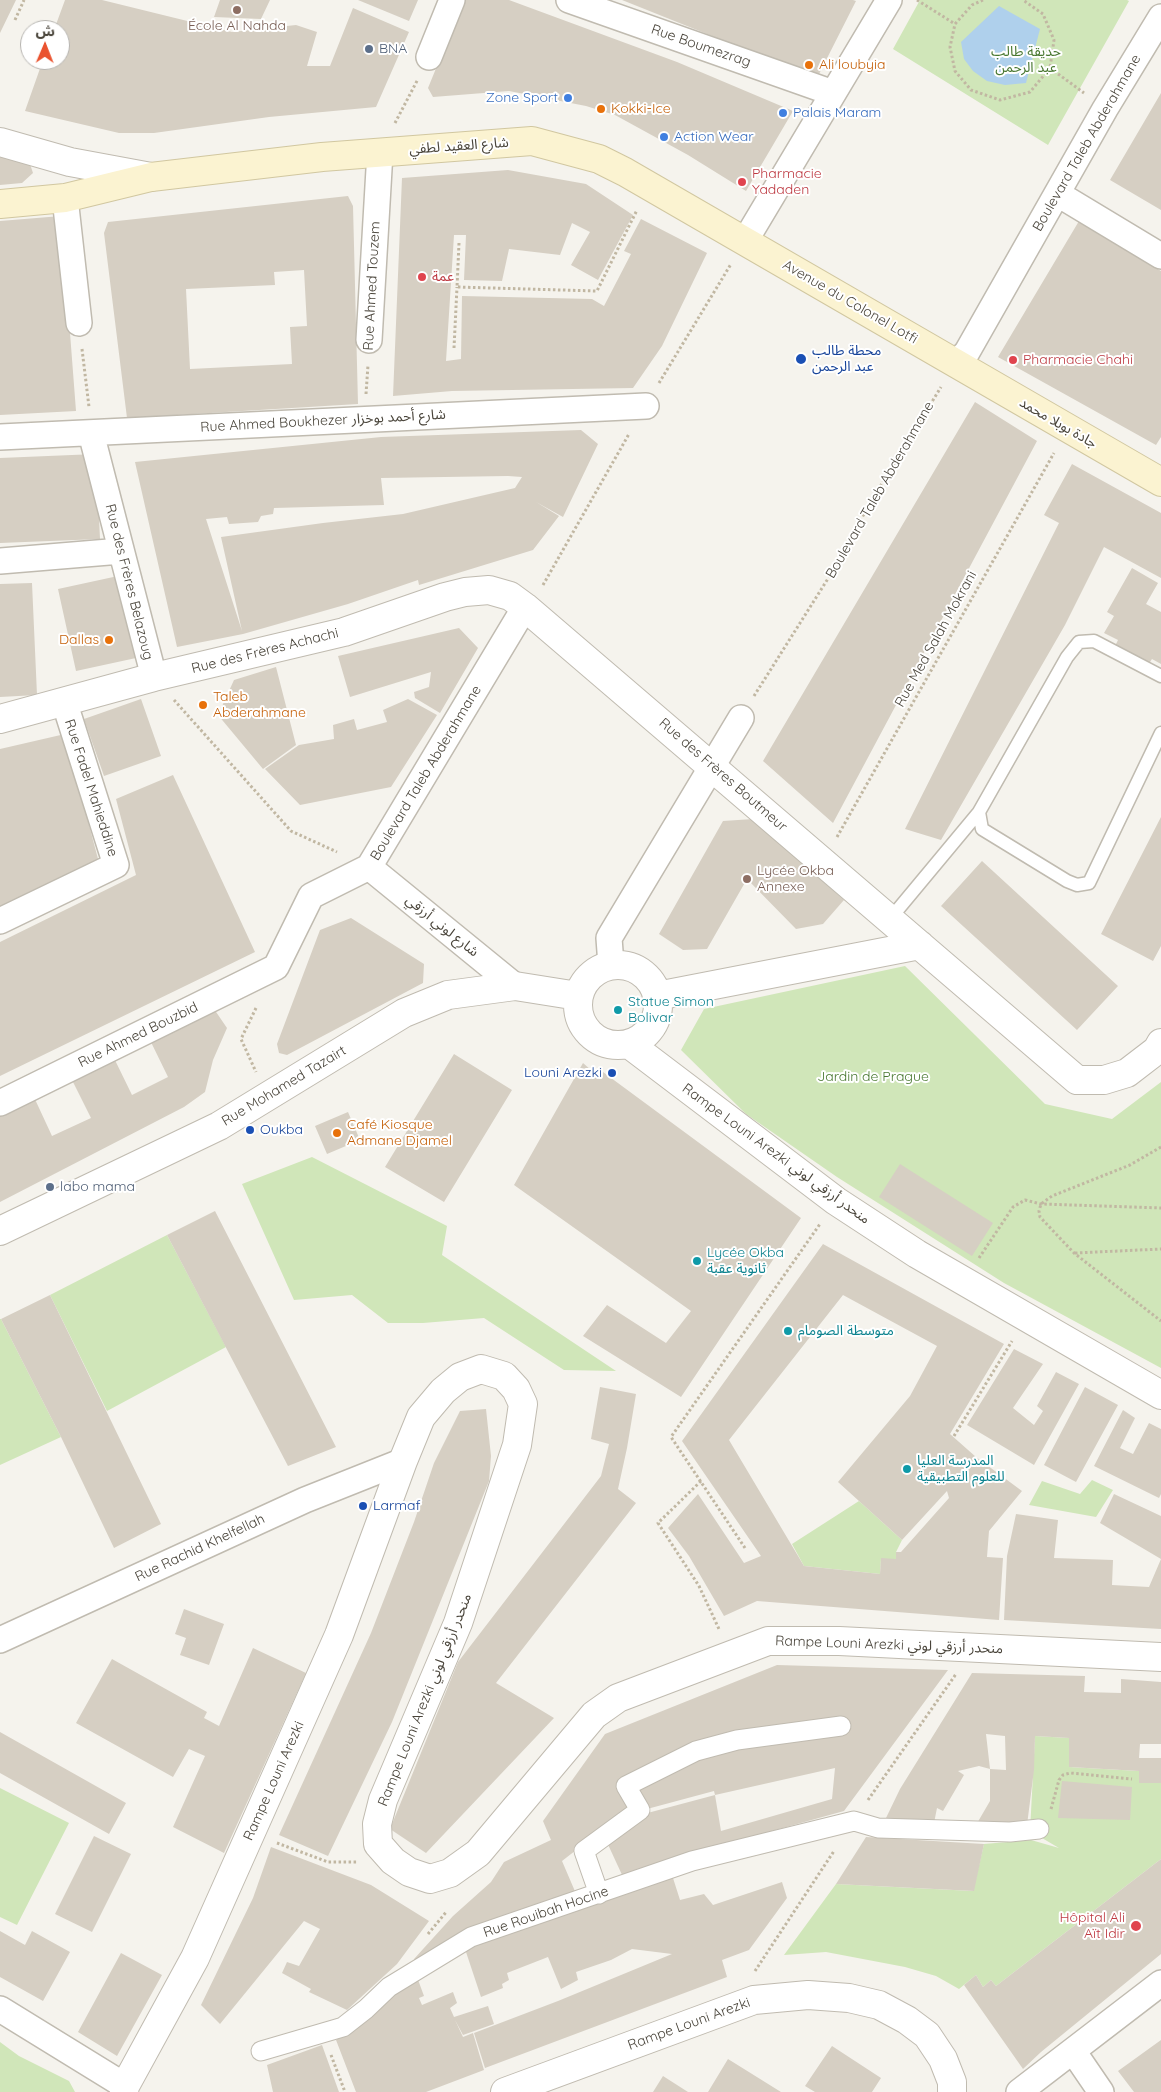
<!DOCTYPE html>
<html>
<head>
<meta charset="utf-8">
<style>
	body { margin:0 }
	#map { position:relative; width:1161px; height:2092px; overflow:hidden; background:#f5f3ed; font-family:Quicksand,"Noto Sans Arabic",sans-serif }
	canvas { display:block }
	.north { position:absolute; left:20px; top:20px; width:50px; height:50px; box-sizing:border-box; background:#fff; border:1px solid #b6b4b0; border-radius:50%; rotate:1deg; font-size:14px; font-weight:700; line-height:20px; text-align:center; color:#49443a }
	.north::after { content:''; display:block; margin:auto; width:18px; height:22px; background:#ea532f; clip-path:polygon(50% 0,100% 100%,50% 72%,0 100%) }
</style>
</head>
<body>
<div id="map">
<canvas width="1161" height="2092"></canvas>
<div class="north">ش</div>
</div>
<script>
const ctx = document.querySelector('canvas').getContext('2d');
ctx.lineJoin = 'round';
function fillPath(path, color) {
  ctx.fillStyle = color;
  ctx.fill(path, 'evenodd');
}
function poly(rows) {
  const path = new Path2D();
  for (const r of rows) {
    if (r.length === 3) {
      path.moveTo(r[0] + r[2], r[1]);
      path.arc(r[0], r[1], r[2], 0, 2 * Math.PI);
      continue;
    }
    path.moveTo(r[0], r[1]);
    for (let i = 2; i < r.length; i += 2) path.lineTo(r[i], r[i + 1]);
  }
  return path;
}
function strokePath(path, color, width, dash) {
  ctx.strokeStyle = color;
  ctx.lineWidth = width;
  ctx.lineCap = dash ? 'butt' : 'round';
  ctx.setLineDash(dash || []);
  ctx.stroke(path);
}
function write(font, color, halo, rows, align = 'center') {
  ctx.font = font + ' Quicksand,"Noto Sans Arabic",sans-serif';
  ctx.lineWidth = 4;
  ctx.setLineDash([]);
  ctx.textBaseline = 'middle';
  ctx.strokeStyle = halo;
  ctx.fillStyle = color;
  for (const [text, x, y, turn = 0] of rows) {
    ctx.save();
    ctx.translate(x, y);
    ctx.rotate((+turn || 0) * Math.PI / 180);
    ctx.textAlign = isNaN(turn) ? turn : align;
    if (halo) ctx.strokeText(text, 0, 0);
    ctx.fillText(text, 0, 0);
    ctx.restore();
  }
}
fillPath(poly([
	[920,0,1127,0,1129,1,1048,145,893,49],
	[905,966,1045,1104,1112,1119,1161,1082,1161,1368,1004,1283,837,1177,746,1114,681,1050,704,1009],
	[312,1157,447,1226,442,1255,616,1371,564,1370,484,1318,423,1323,388,1323,352,1295,294,1300,242,1184],
	[167,1235,226,1347,107,1411,50,1295],
	[0,1319,1,1319,61,1437,0,1465],
	[1092,1480,1113,1490,1096,1517,1029,1505,1042,1481,1080,1494],
	[859,1501,902,1540,896,1552,896,1559,881,1559,880,1574,804,1566,792,1544],
	[1035,1736,1069,1738,1069,1767,1139,1771,1161,1783,1161,1859,996,1986,991,1980,983,1987,976,1975,959,1989,936,1976,905,1967,826,1952,784,1955,836,1884,973,1891,984,1844,1031,1840,1059,1848,1030,1831],
	[0,1788,69,1823,17,1925,0,1917],
	[0,2042,19,2056,69,2081,75,2092,0,2092]
]), '#d0e6b9');
fillPath(poly([
	[999,6,1040,29,1026,83,1005,85,987,81,973,71,964,59,961,42]
]), '#afd0ec');
fillPath(poly([
	[0,0,16,0,0,33],
	[65,0,102,0,232,32,296,25,317,32,307,66,330,66,353,8,409,32,376,107,269,117,154,133,119,133,25,111,43,60,60,60,60,30,54,30],
	[220,0,270,0,261,19,214,17],
	[358,0,418,0,409,21],
	[464,0,509,0,677,62,793,111,746,191,688,155,615,115,586,106,509,91,433,97,428,88],
	[622,0,853,0,856,1,817,78],
	[1161,93,1161,210,1110,180],
	[0,157,30,164,33,173,22,183,0,185],
	[508,170,586,184,633,215,598,280,571,265,590,232,572,223,560,255,509,249,502,281,464,280,466,235,454,235,446,361,461,359,462,296,592,299,604,306,631,254,624,251,641,219,707,253,662,346,633,388,452,391,393,396,402,178],
	[348,196,353,206,358,404,127,418,104,233,108,222],
	[304,270,307,326,290,327,292,364,190,369,186,289,275,285,274,272],
	[61,216,76,411,0,415,0,221],
	[1079,221,1161,271,1161,437,1156,445,998,357],
	[975,402,1037,441,833,823,763,761],
	[581,430,598,444,563,517,536,502,559,516,533,550,419,585,418,580,348,604,243,634,177,647,135,462,381,437],
	[508,476,522,477,515,488,403,514,323,523,221,537,242,631,206,519,227,517,229,524,258,522,261,516,273,514,274,508,384,505,381,478],
	[96,454,100,539,0,543,0,458],
	[1072,464,1161,513,1161,578,1104,547,1065,625,941,840,905,829,1059,523,1044,515],
	[1132,568,1158,583,1146,604,1161,612,1161,664,1152,659,1148,665,1115,646,1118,640,1104,633,1114,616,1107,612],
	[118,576,136,658,76,671,58,589],
	[32,583,37,695,0,697,0,584],
	[459,628,478,648,440,713,415,698,414,692,429,687,431,672,350,697,338,656],
	[276,667,296,745,263,769,218,715,234,680],
	[141,699,161,756,104,776,84,719],
	[408,699,437,715,391,787,300,805,265,769,299,745,334,739,333,725,354,719,357,730,387,722,383,710],
	[65,734,98,859,0,907,0,749],
	[173,775,255,952,0,1076,0,942,136,875,116,799],
	[1161,817,1161,946,1153,961,1101,934],
	[753,819,844,900,823,924,796,929,747,879,707,949,683,950,659,934,723,821],
	[982,861,1118,986,1077,1030,941,906],
	[351,918,424,964,423,983,287,1055,279,1053,277,1044,320,930],
	[212,1006,227,1028,213,1060,205,1092,184,1107,0,1202,0,1110,33,1095,52,1136,91,1118,70,1076,112,1054,132,1095,168,1077,148,1036],
	[454,1054,512,1090,444,1202,385,1167],
	[583,1063,599,1077,603,1072,801,1218,681,1397,583,1336,607,1305,666,1343,691,1311,514,1185],
	[348,1112,360,1140,327,1154,315,1126],
	[900,1164,993,1223,972,1256,879,1197],
	[215,1211,336,1447,288,1466,167,1235],
	[823,1244,1004,1344,950,1434,976,1457,1022,1491,989,1531,987,1557,1003,1558,999,1620,757,1601,724,1616,689,1556,668,1528,698,1494,744,1563,761,1556,682,1441],
	[843,1295,937,1346,910,1396,838,1482,902,1540,947,1491,949,1498,901,1552,896,1552,896,1559,881,1558,880,1574,804,1566,729,1440],
	[50,1295,161,1524,114,1548,61,1437,1,1319],
	[1014,1349,1043,1364,1013,1408,1034,1425,1043,1411,1037,1406,1056,1372,1079,1384,1034,1465,967,1425],
	[600,1387,636,1394,627,1448,618,1489,636,1503,496,1683,554,1718,426,1853,390,1829,458,1662,601,1476,609,1444,591,1439],
	[1085,1387,1118,1405,1076,1482,1044,1465],
	[486,1409,491,1456,489,1481,392,1722,328,1856,279,1835,371,1633,414,1522,434,1463,460,1411],
	[1123,1410,1135,1418,1120,1448,1133,1454,1149,1423,1161,1429,1161,1494,1159,1498,1094,1466],
	[1114,1494,1161,1516,1161,1629,1004,1620,1007,1556,1016,1514,1058,1520,1054,1558,1113,1560,1112,1585,1149,1587,1161,1559,1100,1523],
	[184,1609,224,1624,209,1665,180,1655,186,1638,175,1634],
	[253,1648,306,1673,224,1853,173,1827,205,1756,189,1749,173,1777,76,1723,112,1659,207,1712,204,1718,219,1726],
	[777,1665,948,1670,844,1811,653,1864,623,1877,605,1838,640,1815,715,1795,721,1831,832,1799,835,1768,715,1795,714,1791,647,1809,632,1783,775,1730,619,1786,634,1805,562,1861,577,1896,417,1965,414,1959,453,1916,491,1882,504,1862,551,1840,543,1821,605,1734],
	[972,1673,1085,1676,1084,1692,1121,1693,1121,1679,1161,1682,1161,1744,1140,1744,1139,1758,1161,1758,1161,1783,1139,1783,1139,1771,1069,1767,1069,1738,1035,1736,1034,1770,1027,1825,976,1825,990,1801,990,1769,1006,1770,1005,1736,986,1734,990,1769,979,1766,958,1771,964,1775,943,1811,937,1808,934,1823,886,1818,900,1789],
	[0,1732,126,1803,109,1834,0,1773],
	[1062,1781,1132,1787,1130,1820,1058,1818],
	[94,1836,131,1854,92,1932,55,1914],
	[866,1837,984,1844,974,1891,836,1884],
	[271,1847,371,1885,429,1921,397,1964,347,2010,309,1992,311,1989,282,1973,287,1962,299,1966,320,1929,304,1921,220,2024,201,2005,253,1898],
	[1161,1859,1161,1954,1041,2052,1023,2069,964,1985,976,1975,983,1987,991,1980,996,1986],
	[673,1878,680,1900,704,1894,713,1905,782,1882,787,1898,749,1950,722,1960,727,1977,485,2068,474,2033,558,2001,672,1954,632,1949,611,1960,576,1972,578,1980,561,1989,548,1957,507,1973,509,1980,502,1984,503,1988,481,1997,463,1943],
	[0,1931,25,1945,32,1931,70,1952,43,2001,0,1977],
	[121,1953,162,1975,117,2056,78,2032],
	[417,1977,424,1996,419,1998,422,2005,453,1992,457,2003,450,2008,454,2017,488,2006,494,2024,463,2035,455,2020,463,2037,473,2033,484,2070,426,2092,356,2092,336,2040],
	[1161,2040,1161,2092,1134,2092,1118,2071],
	[322,2045,339,2092,273,2092,267,2065],
	[832,2046,881,2078,872,2092,815,2092,805,2086],
	[728,2059,781,2092,708,2092],
	[663,2076,688,2092,653,2092]
]), '#d6cfc3');
const service = poly([
	[979,812,982,829,1067,881,1077,885,1089,883,1161,733],
	[890,919,979,812,1067,657,1079,642,1094,641,1161,676]
]);
const pedestrian = poly([
	[599,1894,584,1851,640,1810,626,1786,696,1751,737,1740,841,1726],
	[261,2051,343,2027,366,2009,389,1987,471,1937,692,1861,854,1821,878,1828,1010,1832,1039,1829]
]);
const minor = poly([
	[569,0,833,93],
	[429,57,452,0],
	[1058,194,1161,256],
	[65,198,79,323],
	[745,241,889,0],
	[369,340,380,152],
	[956,363,967,352,1105,109,1161,17],
	[91,433,154,677],
	[0,437,646,406],
	[0,561,121,551],
	[369,867,515,986],
	[0,921,116,865,64,701],
	[611,965,609,938,741,718],
	[0,1103,276,967,311,896,369,867,525,607],
	[0,1640,305,1500,403,1461],
	[0,2009,125,2086],
	[1073,2051,1101,2092],
	[1019,2092,1161,1983]
]);
const tertiary = poly([
	[0,142,70,162,151,177],
	[0,719,154,677,344,632,445,597,465,592,489,590,510,596,525,607,1077,1080,1104,1080,1127,1073,1157,1050,1161,1043],
	[618,1005,40],
	[657,996,920,945],
	[629,1044,836,1201,917,1254,1161,1395],
	[0,1231,219,1126,404,1013,448,995,515,986,578,996],
	[124,2092,125,2086,195,1958,339,1635,403,1461,421,1417,443,1391,460,1377,481,1369,504,1376,516,1389,523,1404,517,1445,458,1623,383,1800,377,1824,378,1844,393,1861,409,1872,430,1879,450,1873,478,1853,594,1715,618,1698,768,1641,839,1641,1161,1657],
	[505,2092,754,2000,808,1995,849,1998,879,2005,907,2020,927,2035,943,2059,952,2082,952,2092]
]);
const secondary = poly([
	[0,204,65,198,151,177,322,157,532,141,599,159,625,172,1161,482]
]);
strokePath(service, '#c0bbb0', 15);
strokePath(pedestrian, '#c0bbb0', 21);
strokePath(minor, '#c0bbb0', 28);
strokePath(tertiary, '#c0bbb0', 30);
strokePath(secondary, '#d1c7a0', 30);
strokePath(poly([
	[917,0,955,24],
	[983,0,972,5,955,24,950,47,955,71,971,90,1000,100,1030,92,1050,68,1054,40,1043,14,1023,0],
	[15,20,24,0],
	[1050,68,1084,93],
	[395,123,418,79],
	[459,243,457,287,597,291,637,210],
	[454,348,457,287],
	[82,349,89,407],
	[659,383,731,264],
	[366,394,368,365],
	[543,585,629,434],
	[754,696,841,558,867,508,941,387],
	[174,700,291,831,337,852],
	[837,837,1054,453],
	[256,1008,241,1039,256,1072],
	[1161,1147,1130,1165,1052,1196,1041,1204,1039,1211,1040,1217,1074,1253,1161,1321],
	[1075,1253,1161,1249],
	[979,1258,1013,1207,1025,1200,1041,1204,1161,1208],
	[954,1436,1012,1341],
	[701,1481,658,1523,699,1586,719,1629],
	[745,1548,671,1437,820,1224],
	[868,1800,956,1674],
	[1051,1809,1059,1780,1063,1775,1070,1773,1132,1779],
	[277,1843,328,1862,357,1862],
	[428,1934,447,1911],
	[755,1971,834,1851],
	[331,2055,345,2092]
]), '#c1b7a2', 3, [2.5, 2.5]);
strokePath(service, '#fff', 12);
strokePath(pedestrian, '#fff', 19);
strokePath(minor, '#fff', 25);
strokePath(tertiary, '#fff', 28);
strokePath(secondary, '#fbf3d1', 28);
for (const [x, y, r, color] of [
	[237,10,5,"#8d6e63"],
	[369,49,5,"#5c6f8a"],
	[809,65,5,"#e8710a"],
	[568,98,5,"#3f7fe0"],
	[601,109,5,"#e8710a"],
	[783,113,5,"#3f7fe0"],
	[664,137,5,"#3f7fe0"],
	[742,182,5,"#e0444e"],
	[422,277,5,"#e0444e"],
	[801,359,6,"#1a4fb4"],
	[1013,360,5,"#e0444e"],
	[109,640,5,"#e8710a"],
	[203,705,5,"#e8710a"],
	[747,879,5,"#8d6e63"],
	[618,1010,5,"#0f9aa8"],
	[612,1073,5,"#1a4fb4"],
	[250,1130,5,"#1a4fb4"],
	[337,1133,5,"#e8710a"],
	[50,1187,5,"#5c6f8a"],
	[697,1261,5,"#0f9aa8"],
	[788,1331,5,"#0f9aa8"],
	[907,1469,5,"#0f9aa8"],
	[363,1506,5,"#1a4fb4"],
	[1136,1926,6,"#e0444e"]
]) {
  const dot = new Path2D();
  dot.arc(x, y, r, 0, 2 * Math.PI);
  ctx.fillStyle = color;
  ctx.fill(dot);
  strokePath(dot, '#fff', 2);
}
write('14px', '#785e54', '#fff', [
	["École Al Nahda",237,26],
	["Lycée Okba",757,871,"left"],
	["Annexe",757,887,"left"]
]);
write('14px', '#49443a', '#fff', [
	["Rue Boumezrag",701,46,19],
	["Boulevard Taleb Abderahmane",1087,143,-60],
	["شارع العقيد لطفي",459,146,-4],
	["Rue Ahmed Touzem",372,286,-87],
	["Avenue du Colonel Lotfi",850,302,30],
	["Rue Ahmed Boukhezer شارع أحمد بوخزار",323,421,-3],
	["جادة بوبلا محمد",1058,423,30],
	["Boulevard Taleb Abderahmane",880,490,-60],
	["Rue des Frères Belazoug",129,582,76],
	["Rue Med Salah Mokrani",936,639,-61],
	["Rue des Frères Achachi",265,651,-14],
	["Boulevard Taleb Abderahmane",426,773,-59],
	["Rue des Frères Boutmeur",723,775,41],
	["Rue Fadel Mahieddine",91,788,72],
	["شارع لوني أرزقي",442,926,39],
	["Rue Ahmed Bouzbid",138,1035,-26],
	["Rue Mohamed Tazairt",284,1086,-31],
	["Rampe Louni Arezki منحدر أرزقي لوني",776,1154,36],
	["Rue Rachid Khelfellah",200,1548,-25],
	["Rampe Louni Arezki منحدر أرزقي لوني",889,1645,2],
	["Rampe Louni Arezki منحدر أرزقي لوني",425,1700,-68],
	["Rampe Louni Arezki",274,1781,-66],
	["Rue Rouibah Hocine",546,1912,-19],
	["Rampe Louni Arezki",689,2024,-20]
]);
write('14px', '#4e5e75', '#fff', [
	["BNA",379,49],
	["labo mama",60,1187]
], 'left');
write('14px', '#497831', '#fff', [
	["حديقة طالب",1026,52],
	["عبد الرحمن",1026,68],
	["Jardin de Prague",873,1077]
]);
write('14px', '#c56008', '#fff', [
	["Ali loubyia",819,65],
	["Kokki-Ice",611,109],
	["Dallas",99,640,"right"],
	["Taleb",213,697],
	["Abderahmane",213,713],
	["Café Kiosque",347,1125],
	["Admane Djamel",347,1141]
], 'left');
write('14px', '#366cbe', '#fff', [
	["Zone Sport",558,98,"right"],
	["Palais Maram",793,113],
	["Action Wear",674,137]
], 'left');
write('14px', '#be3a42', '#fff', [
	["Pharmacie",752,174],
	["Yadaden",752,190],
	["عمة",432,277],
	["Pharmacie Chahi",1023,360],
	["Hôpital Ali",1125,1918,"right"],
	["Aït Idir",1125,1934,"right"]
], 'left');
write('14px', '#164399', '#fff', [
	["محطة طالب",812,351],
	["عبد الرحمن",812,367],
	["Louni Arezki",602,1073,"right"],
	["Oukba",260,1130],
	["Larmaf",373,1506]
], 'left');
write('14px', '#0d838f', '#fff', [
	["Statue Simon",628,1002],
	["Bolivar",628,1018],
	["Lycée Okba",707,1253],
	["ثانوية عقبة",707,1269],
	["متوسطة الصومام",798,1331],
	["المدرسة العليا",917,1461],
	["للعلوم التطبيقية",917,1477]
], 'left');
</script>
</body>
</html>
